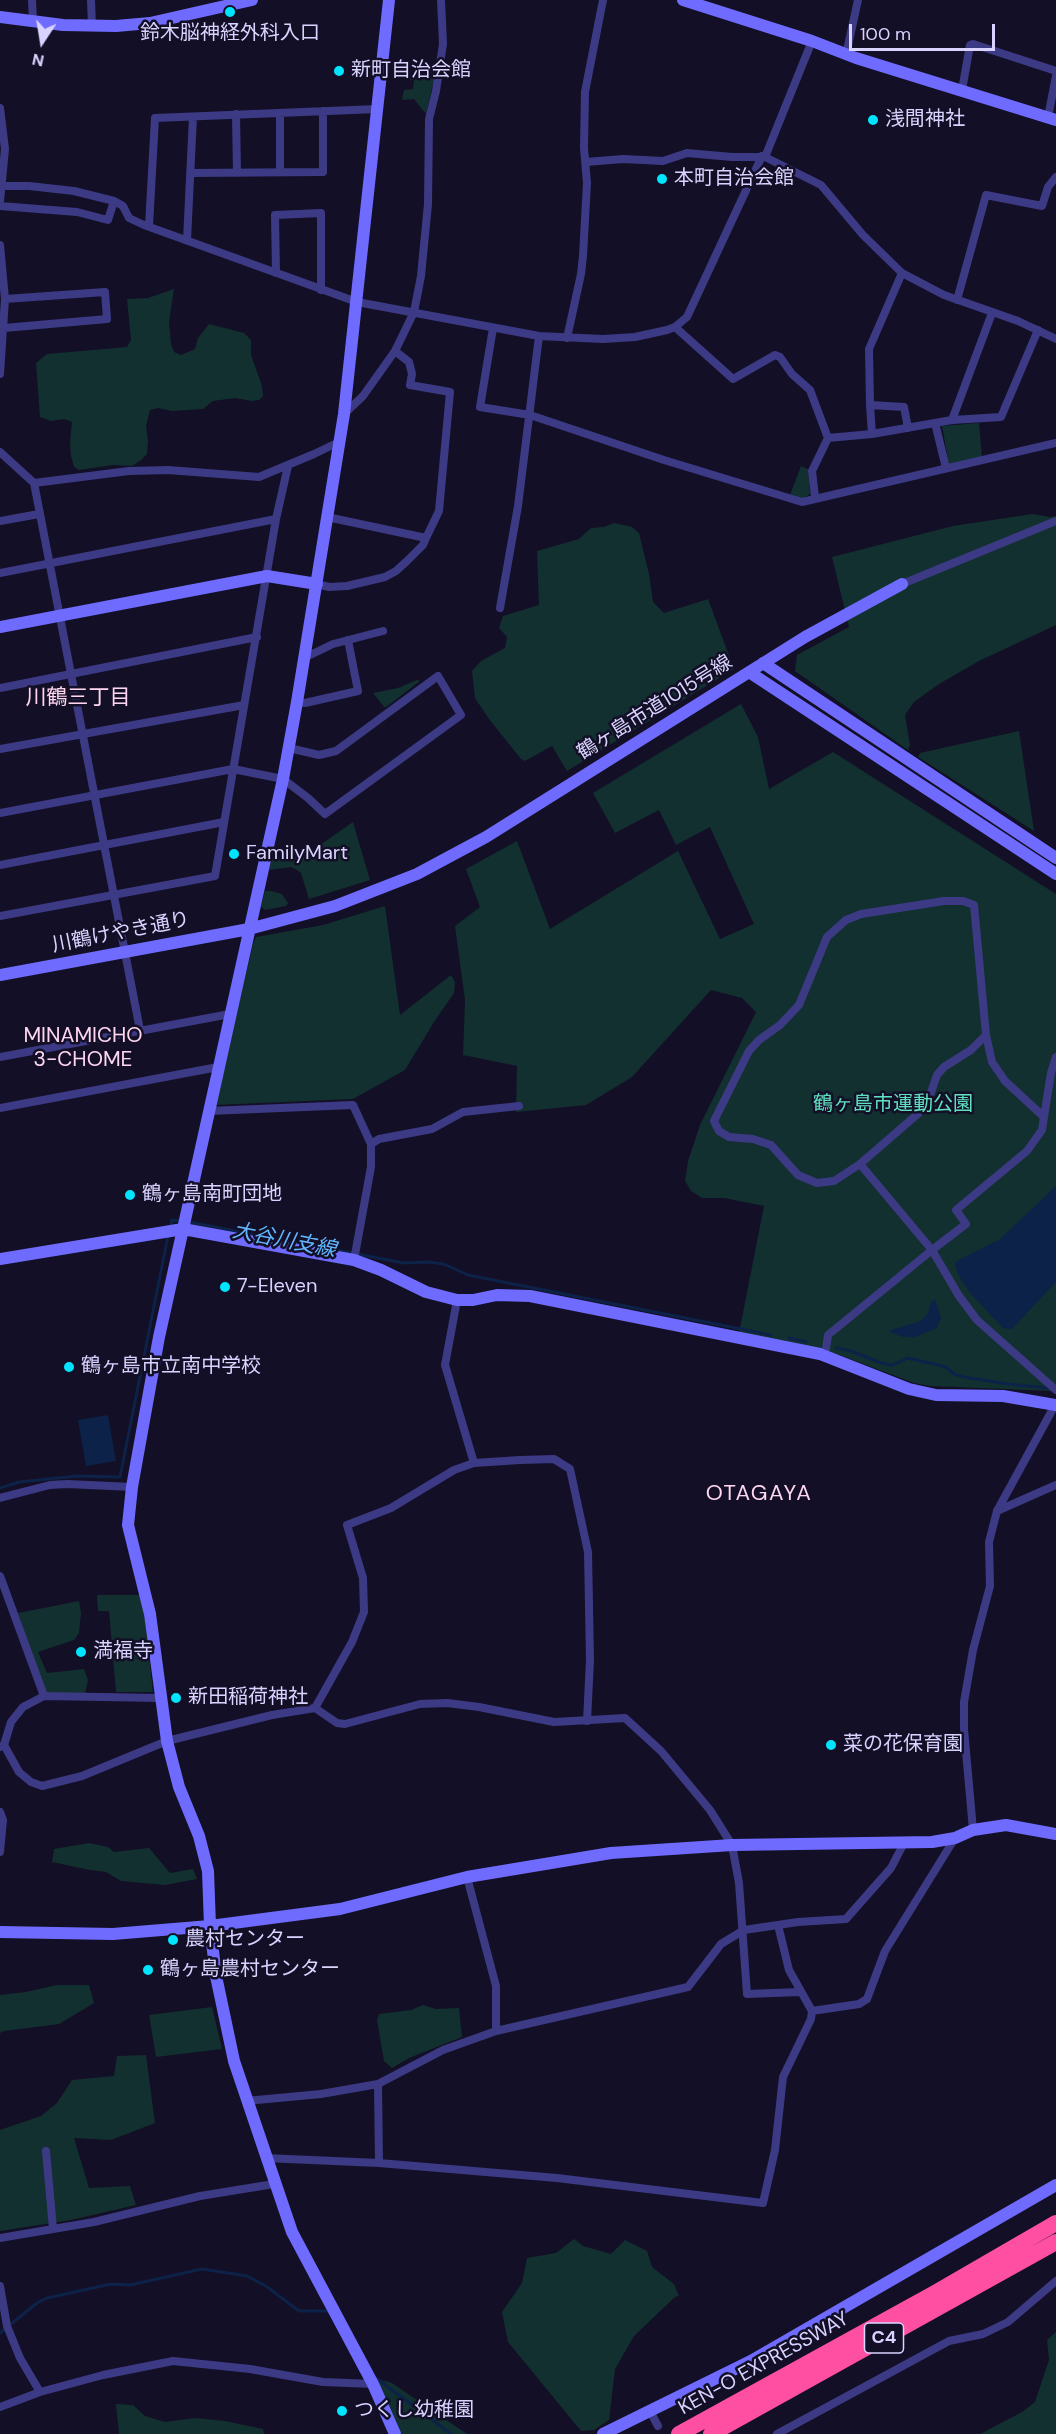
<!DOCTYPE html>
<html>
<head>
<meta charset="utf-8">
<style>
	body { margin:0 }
	#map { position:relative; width:1056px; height:2434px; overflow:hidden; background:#130f26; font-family:"DM Sans",sans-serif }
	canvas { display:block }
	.north { position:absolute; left:12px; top:12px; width:60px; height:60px; -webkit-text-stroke:4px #130f26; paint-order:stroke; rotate:192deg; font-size:16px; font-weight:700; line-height:24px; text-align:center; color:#d9d4ff }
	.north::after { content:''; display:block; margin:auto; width:21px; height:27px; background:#d9d4ff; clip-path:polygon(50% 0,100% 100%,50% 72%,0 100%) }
	.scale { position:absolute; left:849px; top:24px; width:146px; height:27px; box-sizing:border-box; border:3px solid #d9d4ff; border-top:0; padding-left:8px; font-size:18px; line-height:21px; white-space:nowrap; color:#d9d4ff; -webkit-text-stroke:4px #130f26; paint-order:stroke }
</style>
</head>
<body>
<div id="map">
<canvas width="1056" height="2434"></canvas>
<div class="north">N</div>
<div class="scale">100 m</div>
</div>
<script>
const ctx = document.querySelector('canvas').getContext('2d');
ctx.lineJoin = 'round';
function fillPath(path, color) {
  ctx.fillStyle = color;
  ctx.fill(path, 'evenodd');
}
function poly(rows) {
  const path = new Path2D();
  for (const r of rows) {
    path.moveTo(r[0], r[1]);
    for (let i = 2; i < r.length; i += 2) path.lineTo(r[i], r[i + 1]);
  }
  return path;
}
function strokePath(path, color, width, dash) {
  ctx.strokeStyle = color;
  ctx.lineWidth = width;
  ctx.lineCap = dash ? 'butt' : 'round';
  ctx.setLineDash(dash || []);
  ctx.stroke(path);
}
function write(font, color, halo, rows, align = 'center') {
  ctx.font = font + ' "DM Sans","Noto Sans JP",sans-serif';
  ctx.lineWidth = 5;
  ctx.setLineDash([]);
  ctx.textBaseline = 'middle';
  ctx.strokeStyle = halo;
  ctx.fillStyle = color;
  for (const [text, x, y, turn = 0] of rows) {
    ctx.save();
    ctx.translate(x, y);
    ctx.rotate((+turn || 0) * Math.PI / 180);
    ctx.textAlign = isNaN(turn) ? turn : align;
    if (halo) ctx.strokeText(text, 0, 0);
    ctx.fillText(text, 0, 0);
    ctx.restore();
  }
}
fillPath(poly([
	[431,66,437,66,426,114,414,99,402,100,404,90,413,89,414,80,406,79,407,74,414,74,415,68,430,68],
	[174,289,169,322,171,344,174,352,181,355,195,349,198,338,209,324,244,333,251,340,251,355,262,386,263,396,259,400,252,401,235,398,213,401,203,409,172,411,158,408,150,410,146,426,148,441,147,454,141,460,132,466,113,465,79,470,74,467,71,456,70,442,72,422,64,419,51,421,40,417,36,363,47,354,127,347,131,340,127,299,148,298],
	[979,423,982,457,949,465,942,426],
	[801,466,808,469,810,494,802,499,790,495],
	[1032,514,1050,517,1056,516,1056,625,979,661,939,684,914,702,905,715,910,745,908,750,795,671,797,655,849,627,832,557,953,526],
	[614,523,632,527,639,533,649,574,653,602,664,613,708,599,734,669,567,771,552,746,525,761,521,759,489,719,475,698,472,671,481,661,505,648,507,637,499,628,503,616,539,605,537,551,579,539,591,528,604,527],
	[417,680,420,681,385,708,373,693,398,688],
	[741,704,758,737,769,789,833,752,1056,894,1056,1385,1051,1391,930,1386,914,1383,840,1355,739,1333,764,1206,724,1198,702,1198,691,1191,685,1181,688,1161,700,1125,756,1012,742,998,711,990,632,1077,586,1105,516,1112,517,1066,463,1055,465,1000,455,926,480,907,466,869,517,841,550,929,678,851,720,939,754,924,710,827,676,845,659,810,615,833,593,793],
	[1019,731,1034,831,918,757,920,753],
	[353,822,370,880,309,899,301,873,297,870,291,867,269,870,274,850,282,850,291,859,293,858,289,853,294,848,298,853,310,852],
	[265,891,271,891,282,894,288,903,286,906,265,910,261,907],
	[385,906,400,1015,451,975,455,982,454,993,434,1022,405,1070,353,1099,215,1105,253,944,256,937,323,925],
	[97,1595,142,1595,153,1692,116,1692,109,1611,98,1611],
	[79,1601,81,1613,79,1633,74,1640,38,1652,47,1673,84,1669,88,1680,85,1694,46,1693,18,1613],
	[89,1843,108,1847,114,1852,149,1848,170,1873,193,1869,197,1879,165,1885,121,1881,106,1872,90,1870,52,1862,54,1849],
	[57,1985,89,1985,94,2003,59,2024,4,2031,0,2033,0,1995,26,1992],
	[423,2005,436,2009,459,2008,462,2037,409,2058,392,2068,384,2061,377,2020,379,2014,411,2010],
	[212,2007,222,2049,156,2057,149,2015],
	[146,2055,155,2123,111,2140,74,2138,89,2188,130,2186,136,2205,71,2220,0,2231,0,2130,41,2116,57,2103,72,2080,114,2076,117,2056],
	[574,2239,583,2246,611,2254,625,2240,647,2251,652,2267,674,2284,679,2296,675,2297,634,2336,615,2369,609,2420,594,2430,581,2431,508,2342,502,2312,522,2283,527,2258,556,2253],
	[1056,2332,1056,2434,980,2434,1022,2412,1035,2402,1049,2360,1047,2340],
	[377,2379,392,2383,467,2434,399,2434],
	[116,2404,133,2405,145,2416,165,2422,195,2418,225,2421,263,2429,264,2434,119,2434]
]), '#12302f');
fillPath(poly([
	[1056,1186,1056,1282,1012,1329,1003,1328,970,1293,957,1273,955,1262,1000,1239],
	[935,1299,941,1318,937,1328,915,1337,903,1337,890,1332,891,1330,921,1321,928,1313,931,1302],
	[108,1415,116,1461,86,1466,78,1420]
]), '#0c2248');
strokePath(poly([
	[189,1222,404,1263,428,1262,444,1264,468,1275,771,1335],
	[170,1229,172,1220,182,1221],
	[789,1338,806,1342],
	[836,1348,851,1351,881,1363,892,1365,908,1358,946,1367,954,1374,964,1377,1008,1384,1048,1388],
	[0,1488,19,1482,77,1476,120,1477,168,1236],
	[0,2333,37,2303,47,2298,111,2284,130,2285,202,2269,247,2276,266,2286,299,2311,331,2311],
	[376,2378,451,2434]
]), '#0c2248', 3);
strokePath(poly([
	[32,0,33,21],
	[91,0,92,27],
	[846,55,858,0],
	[962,90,970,45,973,44,1056,71],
	[0,108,5,149,0,201],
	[280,113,280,172],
	[236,114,237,173],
	[1048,117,1056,76],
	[765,157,812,41],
	[586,162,623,159,663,161,687,153,732,157,765,157,821,185,863,235,902,273,944,295,1018,321,1056,339],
	[191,173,323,172,323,111],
	[3,186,29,186,74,191,114,201,123,206,129,218,144,225,357,302,539,336,603,339,635,337,667,330,675,327,687,317,762,156],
	[0,206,77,212,108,220,114,201],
	[149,226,155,118,377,109],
	[187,240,193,117],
	[0,245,5,299,0,374],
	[276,273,275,215,321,213,321,290],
	[957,300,986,195,1042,206,1048,187,1056,177],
	[675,327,733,379,775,355,780,357,792,374,810,390,828,438,812,471,815,497],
	[4,328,107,319,105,292,5,299],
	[493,328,480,407,530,415,664,460,802,502,1056,443],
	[567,338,581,274,583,256,587,183,584,148,585,92,603,0],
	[870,405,869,349,902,273],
	[344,414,363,396,395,351,414,312,421,276,428,204,429,119,436,91,443,44,441,0],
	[952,420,992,313],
	[935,423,946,468],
	[872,434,870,405,904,407,908,428],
	[828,438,872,434,952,420,1001,417,1038,330],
	[0,452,34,483,129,471,168,470,259,477,314,454,339,442],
	[34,483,140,1030],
	[327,517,426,538,439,511,450,392,410,385,412,374,409,362,395,351],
	[0,521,39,514],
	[0,573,276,519],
	[317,584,329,587,347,586,385,577,396,571,407,561,423,545,426,538],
	[902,584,1056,521],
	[500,608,518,506,539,336],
	[304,658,333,644,383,631],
	[0,688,257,637],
	[297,702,305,703,358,691,348,640],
	[0,749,244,705],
	[0,813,233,769,283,779,308,798,325,814,461,715,438,676,336,751,319,755,289,748],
	[0,865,224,822],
	[0,916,215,876,276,519,288,466],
	[0,1057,230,1014],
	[0,1108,218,1067],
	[208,1111,353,1105,371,1144,371,1167,354,1260],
	[1044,1117,1051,1073,1056,1057],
	[371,1144,379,1139,432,1129,463,1112,519,1106],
	[860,1164,834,1181,817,1183,798,1175,771,1145,753,1139,729,1137,719,1131,714,1121,749,1051,759,1040,780,1025,799,1005,827,937,846,920,861,914,944,901,963,901,974,905,986,1035],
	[457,1300,445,1365,474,1463],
	[826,1349,828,1335,932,1250,966,1224,956,1210,1027,1151,1042,1130,1044,1117,1005,1081,992,1062,986,1035,971,1050,944,1067,937,1075,928,1101,920,1112,860,1164,932,1250,959,1296,977,1320,1056,1390],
	[0,1498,50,1485,67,1484,132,1487],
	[997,1511,1056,1485],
	[0,1576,44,1696],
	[315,1708,337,1723,345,1724,420,1704,447,1703,479,1707,554,1722,625,1718,661,1751,710,1810,732,1845,739,1883,747,1994,800,1992],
	[4,1745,19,1772,31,1782,42,1786,82,1776,167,1741,272,1715,315,1708,352,1642,364,1612,363,1578,347,1525,391,1508,454,1470,474,1463,520,1460,554,1459,570,1469,588,1552,590,1660,587,1721],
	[0,1747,4,1745,11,1722,23,1707,44,1696,160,1698],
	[0,1812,3,1820,0,1852],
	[973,1830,964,1729,964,1702,973,1650,990,1586,989,1542,997,1511,1055,1405],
	[467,1877,496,1986,496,2031],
	[812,2011,859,2004,867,1999,885,1951,955,1838],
	[378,2084,379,2163],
	[246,2101,321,2094,378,2084,443,2050,496,2031,688,1987,721,1944,744,1930,798,1922,846,1919,891,1868,904,1843],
	[46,2151,53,2229],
	[265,2158,379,2163,557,2178,763,2203,775,2150,783,2077,811,2019,812,2011,789,1970,778,1925],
	[0,2238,94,2222,200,2196,274,2184],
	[0,2286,7,2326,20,2358,40,2392],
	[0,2407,40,2392,103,2375,173,2361,250,2369,323,2382,373,2384],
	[650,2411,658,2426],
	[777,2434,949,2341,983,2334,1008,2322,1056,2281]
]), '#3d3a85', 8);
strokePath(poly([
	[389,0,344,414,297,702,283,779,159,1337,132,1487,128,1525,150,1614,167,1741,179,1787,199,1836,208,1871,210,1926,216,1976,234,2061,292,2232,373,2384,395,2434],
	[683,0,812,41,856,58,1056,120],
	[0,17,63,25,116,26,150,23,252,0],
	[0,627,267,576,317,584],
	[763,663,1056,858],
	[749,672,1056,874],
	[0,975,249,929,335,906,417,874,486,837,805,637,902,584],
	[0,1259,183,1229,354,1260,381,1270,426,1292,457,1300,473,1300,497,1295,530,1296,820,1354,909,1389,936,1395,1003,1396,1056,1405],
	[0,1932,113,1934,210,1926,340,1909,467,1877,611,1853,732,1845,932,1842,955,1838,973,1830,1006,1825,1056,1834],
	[603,2434,751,2361,1056,2185]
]), '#6f6bff', 12);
strokePath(poly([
	[679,2434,935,2293,1056,2223],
	[711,2434,1056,2242]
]), '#ff4fa3', 16);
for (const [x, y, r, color] of [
	[230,12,6,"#00e5ff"],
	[339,71,6,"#00e5ff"],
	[873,120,6,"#00e5ff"],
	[662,179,6,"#00e5ff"],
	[234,854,6,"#00e5ff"],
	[130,1195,6,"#00e5ff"],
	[225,1287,6,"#00e5ff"],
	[69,1367,6,"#00e5ff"],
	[81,1652,6,"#00e5ff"],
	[176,1698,6,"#00e5ff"],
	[831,1745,6,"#00e5ff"],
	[173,1940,6,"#00e5ff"],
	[148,1970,6,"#00e5ff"],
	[342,2411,6,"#00e5ff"]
]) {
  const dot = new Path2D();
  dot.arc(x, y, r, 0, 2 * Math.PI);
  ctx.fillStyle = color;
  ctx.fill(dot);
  strokePath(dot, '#130f26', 2);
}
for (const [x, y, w] of [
	[884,2338,39]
]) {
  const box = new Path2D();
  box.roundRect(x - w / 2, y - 15, w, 30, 4.5);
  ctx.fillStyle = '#130f26';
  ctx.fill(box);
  strokePath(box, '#d9d4ff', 1.5);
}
write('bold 18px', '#d9d4ff', null, [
	["C4",884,2338]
]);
write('20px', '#d9d4ff', '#130f26', [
	["鈴木脳神経外科入口",230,34,"center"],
	["新町自治会館",351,71],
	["浅間神社",885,120],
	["本町自治会館",674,179],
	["FamilyMart",246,854],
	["鶴ヶ島南町団地",142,1195],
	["7-Eleven",237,1287],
	["鶴ヶ島市立南中学校",81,1367],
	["満福寺",93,1652],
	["新田稲荷神社",188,1698],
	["菜の花保育園",843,1745],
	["農村センター",185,1940],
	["鶴ヶ島農村センター",160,1970],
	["つくし幼稚園",354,2411]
], 'left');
write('20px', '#d9d4ff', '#130f26', [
	["鶴ヶ島市道1015号線",655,708,-32],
	["川鶴けやき通り",121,933,-11],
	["KEN-O EXPRESSWAY",764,2364,-29]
]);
write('20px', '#5fe0c0', '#130f26', [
	["鶴ヶ島市運動公園",893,1105]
]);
write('21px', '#ffd6f0', '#130f26', [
	["川鶴三丁目",78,698],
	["MINAMICHO",83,1036],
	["3-CHOME",83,1060]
]);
write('italic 21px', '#62b6ff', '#130f26', [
	["大谷川支線",284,1241,11]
]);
ctx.letterSpacing = '1.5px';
write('22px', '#ffd6f0', '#130f26', [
	["OTAGAYA",759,1494]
]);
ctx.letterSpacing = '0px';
</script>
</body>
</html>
